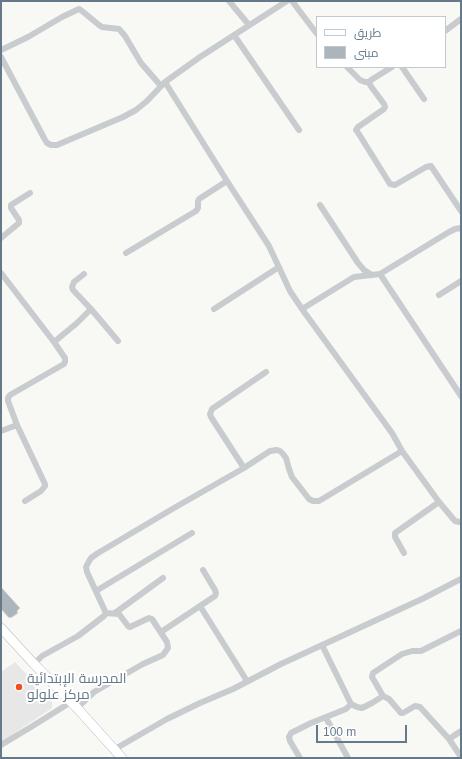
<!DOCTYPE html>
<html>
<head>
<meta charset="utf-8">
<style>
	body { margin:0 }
	#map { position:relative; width:462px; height:759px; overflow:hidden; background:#f8f8f5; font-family:Helvetica,Cairo,sans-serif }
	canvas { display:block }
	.frame { position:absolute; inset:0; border:2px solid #657989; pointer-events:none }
	.legend { position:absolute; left:316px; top:16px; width:130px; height:52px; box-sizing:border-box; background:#fff; border:1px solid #c1c9d0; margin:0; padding:5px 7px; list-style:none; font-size:12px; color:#657989 }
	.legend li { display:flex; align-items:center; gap:8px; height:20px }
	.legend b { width:20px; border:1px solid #c1c9d0 }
	.scale { position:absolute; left:316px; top:725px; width:91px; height:18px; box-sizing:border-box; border:2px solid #657989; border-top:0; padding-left:5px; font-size:12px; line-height:14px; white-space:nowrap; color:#657989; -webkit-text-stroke:3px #fff; paint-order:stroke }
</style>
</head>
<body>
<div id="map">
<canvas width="462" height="759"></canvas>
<div class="frame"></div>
<ul class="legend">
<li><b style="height:5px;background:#fff"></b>طريق</li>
<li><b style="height:11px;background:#acb5bb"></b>مبنى</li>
</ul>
<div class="scale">100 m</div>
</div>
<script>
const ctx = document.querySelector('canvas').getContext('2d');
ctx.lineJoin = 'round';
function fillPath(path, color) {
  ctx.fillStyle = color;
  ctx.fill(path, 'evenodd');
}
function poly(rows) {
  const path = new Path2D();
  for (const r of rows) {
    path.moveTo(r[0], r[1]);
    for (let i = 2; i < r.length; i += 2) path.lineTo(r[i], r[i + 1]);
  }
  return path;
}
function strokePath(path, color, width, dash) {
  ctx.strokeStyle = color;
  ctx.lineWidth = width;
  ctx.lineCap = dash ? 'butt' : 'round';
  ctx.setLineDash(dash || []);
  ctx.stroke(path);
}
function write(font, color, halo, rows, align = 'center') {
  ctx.font = font + ' Helvetica,Cairo,sans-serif';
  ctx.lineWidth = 4;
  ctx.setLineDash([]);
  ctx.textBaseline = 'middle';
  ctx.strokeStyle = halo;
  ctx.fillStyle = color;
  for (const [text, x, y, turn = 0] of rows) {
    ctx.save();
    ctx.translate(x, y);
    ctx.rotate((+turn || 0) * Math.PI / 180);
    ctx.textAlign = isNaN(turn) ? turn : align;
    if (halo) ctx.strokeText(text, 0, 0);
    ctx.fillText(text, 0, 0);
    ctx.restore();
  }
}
fillPath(poly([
	[15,662,52,702,52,708,1,742,1,672]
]), '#e6e7e6');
const building = poly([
	[1,587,20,608,17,611,18,613,11,618,10,617,9,618,1,609,1,587]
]);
fillPath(building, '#acb5bb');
strokePath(building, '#dadad7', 1);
const secondary = poly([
	[1,628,34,664,77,708,122,758]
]);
strokePath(secondary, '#b8bec2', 10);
strokePath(poly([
	[229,1,249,25],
	[287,1,200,57,165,82,227,181,269,246,290,291,302,309,392,433,402,451,439,502,455,521,459,522,461,522],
	[292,1,317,34],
	[445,31,461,19],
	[234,35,299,130],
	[1,50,28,37,62,17,79,9,82,11,99,25,102,27,119,29,125,36,141,63,161,86],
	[1,57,44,138,47,143,51,145,57,145,123,117,136,110,147,101,165,82],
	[347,67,360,80,365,82,370,82],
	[392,67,371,80,370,82,370,85,384,104,385,107,384,109,358,127,356,130,357,131,390,184,395,185,426,167,431,166,461,211],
	[402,67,424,99],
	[320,205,358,263,364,270,372,275],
	[1,238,19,223,19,220,11,208,11,205,30,193],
	[126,253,196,211,198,208,198,201,199,199,227,181],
	[1,273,54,342,65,358,65,362,64,364,10,395,8,398,8,401,17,425,45,484,45,486,41,491,25,501],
	[380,274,461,396],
	[439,295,461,281],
	[91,309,118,341],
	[214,309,279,267],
	[302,309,354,277,380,274,449,232,455,229,461,228],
	[54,342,77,323,91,309,73,290,72,287,74,282,84,274],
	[1,431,17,425],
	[244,468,211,417,210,414,212,409,266,372],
	[404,553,395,537,395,533,439,502],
	[96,591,192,533],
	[200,606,247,681],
	[115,613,163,578],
	[461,631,421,651,412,651,402,654,373,673,372,677,383,696,389,699,401,713,403,713,415,706,420,707,449,739,461,757],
	[161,632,215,596,216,593,215,590,203,570],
	[34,664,42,656,78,636,104,616,106,613,105,611,87,572,86,567,88,563,91,558,98,553,174,508,244,468,270,451,277,450,280,451,283,454,286,458,289,469,292,477,309,499,313,501,319,501,402,451],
	[351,704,357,707,362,708,372,703,383,696],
	[77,708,94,692,143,664,163,655,168,648,167,642,152,619,149,618,130,627,128,626,119,614,106,613],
	[326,718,348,758],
	[449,739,461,731],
	[1,745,31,727,71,702],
	[115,749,167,719,200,703,233,689,281,664,422,599,461,579],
	[300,758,290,741,289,737,291,733,311,723,346,709,351,704,322,645]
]), '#c8cccf', 6);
strokePath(secondary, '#fff', 9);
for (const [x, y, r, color] of [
	[19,687,4,"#f14d1d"]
]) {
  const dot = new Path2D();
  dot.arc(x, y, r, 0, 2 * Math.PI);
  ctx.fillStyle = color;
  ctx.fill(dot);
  strokePath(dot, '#fff', 1.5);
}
write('14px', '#657989', '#fff', [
	["المدرسة الإبتدائية",27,679],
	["مركز علولو",27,695]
], 'left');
</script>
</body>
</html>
